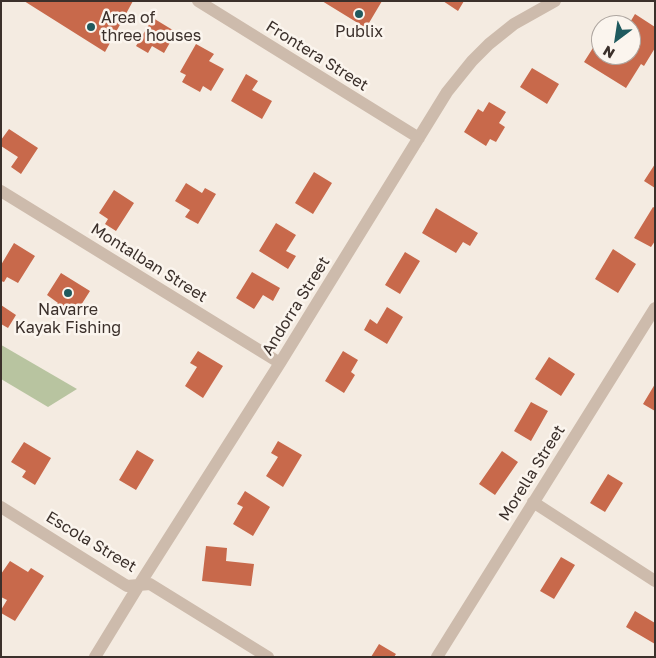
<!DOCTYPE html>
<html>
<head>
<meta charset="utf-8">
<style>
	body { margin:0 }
	#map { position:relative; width:656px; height:658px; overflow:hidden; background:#f4ebe1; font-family:"Golos Text",sans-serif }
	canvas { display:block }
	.frame { position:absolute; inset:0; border:2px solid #3b302b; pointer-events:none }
	.north { position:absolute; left:591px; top:15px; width:50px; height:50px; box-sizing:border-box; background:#fbf5ee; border:1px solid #aea6a0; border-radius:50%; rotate:211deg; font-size:14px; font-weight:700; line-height:20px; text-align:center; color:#3b302b }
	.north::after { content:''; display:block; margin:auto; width:18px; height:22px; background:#1f5a5e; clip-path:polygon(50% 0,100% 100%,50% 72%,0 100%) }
</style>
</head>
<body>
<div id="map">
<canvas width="656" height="658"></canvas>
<div class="frame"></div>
<div class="north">N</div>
</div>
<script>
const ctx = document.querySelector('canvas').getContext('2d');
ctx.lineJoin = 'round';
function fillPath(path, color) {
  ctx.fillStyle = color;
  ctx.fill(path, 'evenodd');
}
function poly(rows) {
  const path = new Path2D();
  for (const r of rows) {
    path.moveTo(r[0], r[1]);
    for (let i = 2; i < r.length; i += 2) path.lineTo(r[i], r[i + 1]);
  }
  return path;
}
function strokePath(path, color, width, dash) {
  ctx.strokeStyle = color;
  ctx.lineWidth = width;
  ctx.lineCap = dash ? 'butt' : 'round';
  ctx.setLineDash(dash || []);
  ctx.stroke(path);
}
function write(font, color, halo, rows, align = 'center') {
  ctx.font = font + ' "Golos Text",sans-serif';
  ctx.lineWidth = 5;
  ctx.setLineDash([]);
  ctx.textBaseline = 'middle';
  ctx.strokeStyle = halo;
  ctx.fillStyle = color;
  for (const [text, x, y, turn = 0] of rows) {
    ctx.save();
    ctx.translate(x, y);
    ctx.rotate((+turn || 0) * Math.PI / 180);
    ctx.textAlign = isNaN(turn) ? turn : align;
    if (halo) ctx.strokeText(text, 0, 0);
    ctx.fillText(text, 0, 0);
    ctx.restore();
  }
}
fillPath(poly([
	[1,345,3,346,77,389,48,407,1,379]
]), '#b8c4a0');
fillPath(poly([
	[24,1,133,1,105,52],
	[322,1,382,1,366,28],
	[443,1,464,1,458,11],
	[635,14,655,27,655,48,644,66,641,64,626,88,584,62,598,40,601,42,601,55,631,55,631,25,612,25,617,16,629,24],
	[153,18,176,32,164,53,152,46,148,53,136,46],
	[196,44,214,54,209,61,224,69,211,91,203,86,200,92,182,82,186,75,180,72],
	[532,68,559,84,547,104,520,87],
	[246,74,258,81,252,90,272,101,262,119,231,101],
	[489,102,506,112,499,123,505,127,496,142,490,139,486,146,464,132,478,109,483,112],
	[9,129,38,148,21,174,11,167,18,157,1,146,1,140],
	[655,164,655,188,644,181],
	[314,172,332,183,313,214,295,203],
	[186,183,202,193,205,188,216,194,198,224,185,217,190,210,175,201],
	[114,190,134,203,116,231,105,224,108,219,99,213],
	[653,207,655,208,655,241,651,247,634,238],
	[436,208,478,233,470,246,463,242,456,253,422,233],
	[276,223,296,235,286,251,296,256,288,269,259,251],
	[14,243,35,256,18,283,7,277,4,282,1,281,1,265],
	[613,249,636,264,618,293,595,279],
	[405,252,420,261,400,294,385,285],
	[252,272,280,288,273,301,263,295,254,309,236,298],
	[61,273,90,291,76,313,71,310,67,315,55,307,58,303,47,295],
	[1,305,16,315,8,328,1,324],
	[387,307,403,317,387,344,364,330,370,319,377,324],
	[198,351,223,366,203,398,185,386,197,367,190,363],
	[343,351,358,360,351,372,355,375,344,393,325,381],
	[549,357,575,374,561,396,535,379],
	[655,384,655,411,643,404],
	[531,402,548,411,531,441,514,431],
	[278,441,302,455,283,487,266,476,278,457,271,453],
	[24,442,51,458,35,485,22,477,26,471,11,462],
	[137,450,154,460,136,490,119,480],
	[502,451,518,462,495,495,479,484],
	[608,474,623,483,605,512,590,503],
	[245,491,270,507,253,536,233,524,243,507,237,504],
	[206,546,227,548,226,561,254,564,251,586,202,581],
	[561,557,575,565,554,599,540,591],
	[10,561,28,572,31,568,44,576,15,621,1,613,1,610,7,600,1,597,1,574],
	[635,611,655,623,655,644,626,627],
	[379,644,396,654,394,657,371,657]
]), '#c8694b');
strokePath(poly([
	[198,1,419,138],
	[1,191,280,363],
	[533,502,655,581],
	[1,507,127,586,150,584,268,657],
	[95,657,139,585,280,363,447,92,472,61,489,44,514,24,555,1],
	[437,657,655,308]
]), '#cdbbac', 12);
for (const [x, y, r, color] of [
	[359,14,5,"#1f5a5e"],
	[91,27,5,"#1f5a5e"],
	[68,293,5,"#1f5a5e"]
]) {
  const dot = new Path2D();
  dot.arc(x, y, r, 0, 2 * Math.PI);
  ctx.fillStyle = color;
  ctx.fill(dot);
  strokePath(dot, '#fbf5ee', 2);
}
write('16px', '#3b302b', '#fbf5ee', [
	["Area of",101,18,"left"],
	["three houses",101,36,"left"],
	["Publix",359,32],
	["Navarre",68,310],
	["Kayak Fishing",68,328]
]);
write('16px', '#3b302b', '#fbf5ee', [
	["Frontera Street",317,56,32],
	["Montalban Street",149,263,32],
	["Andorra Street",296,306,-58],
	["Morella Street",532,473,-58],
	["Escola Street",91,542,31]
]);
</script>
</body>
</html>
